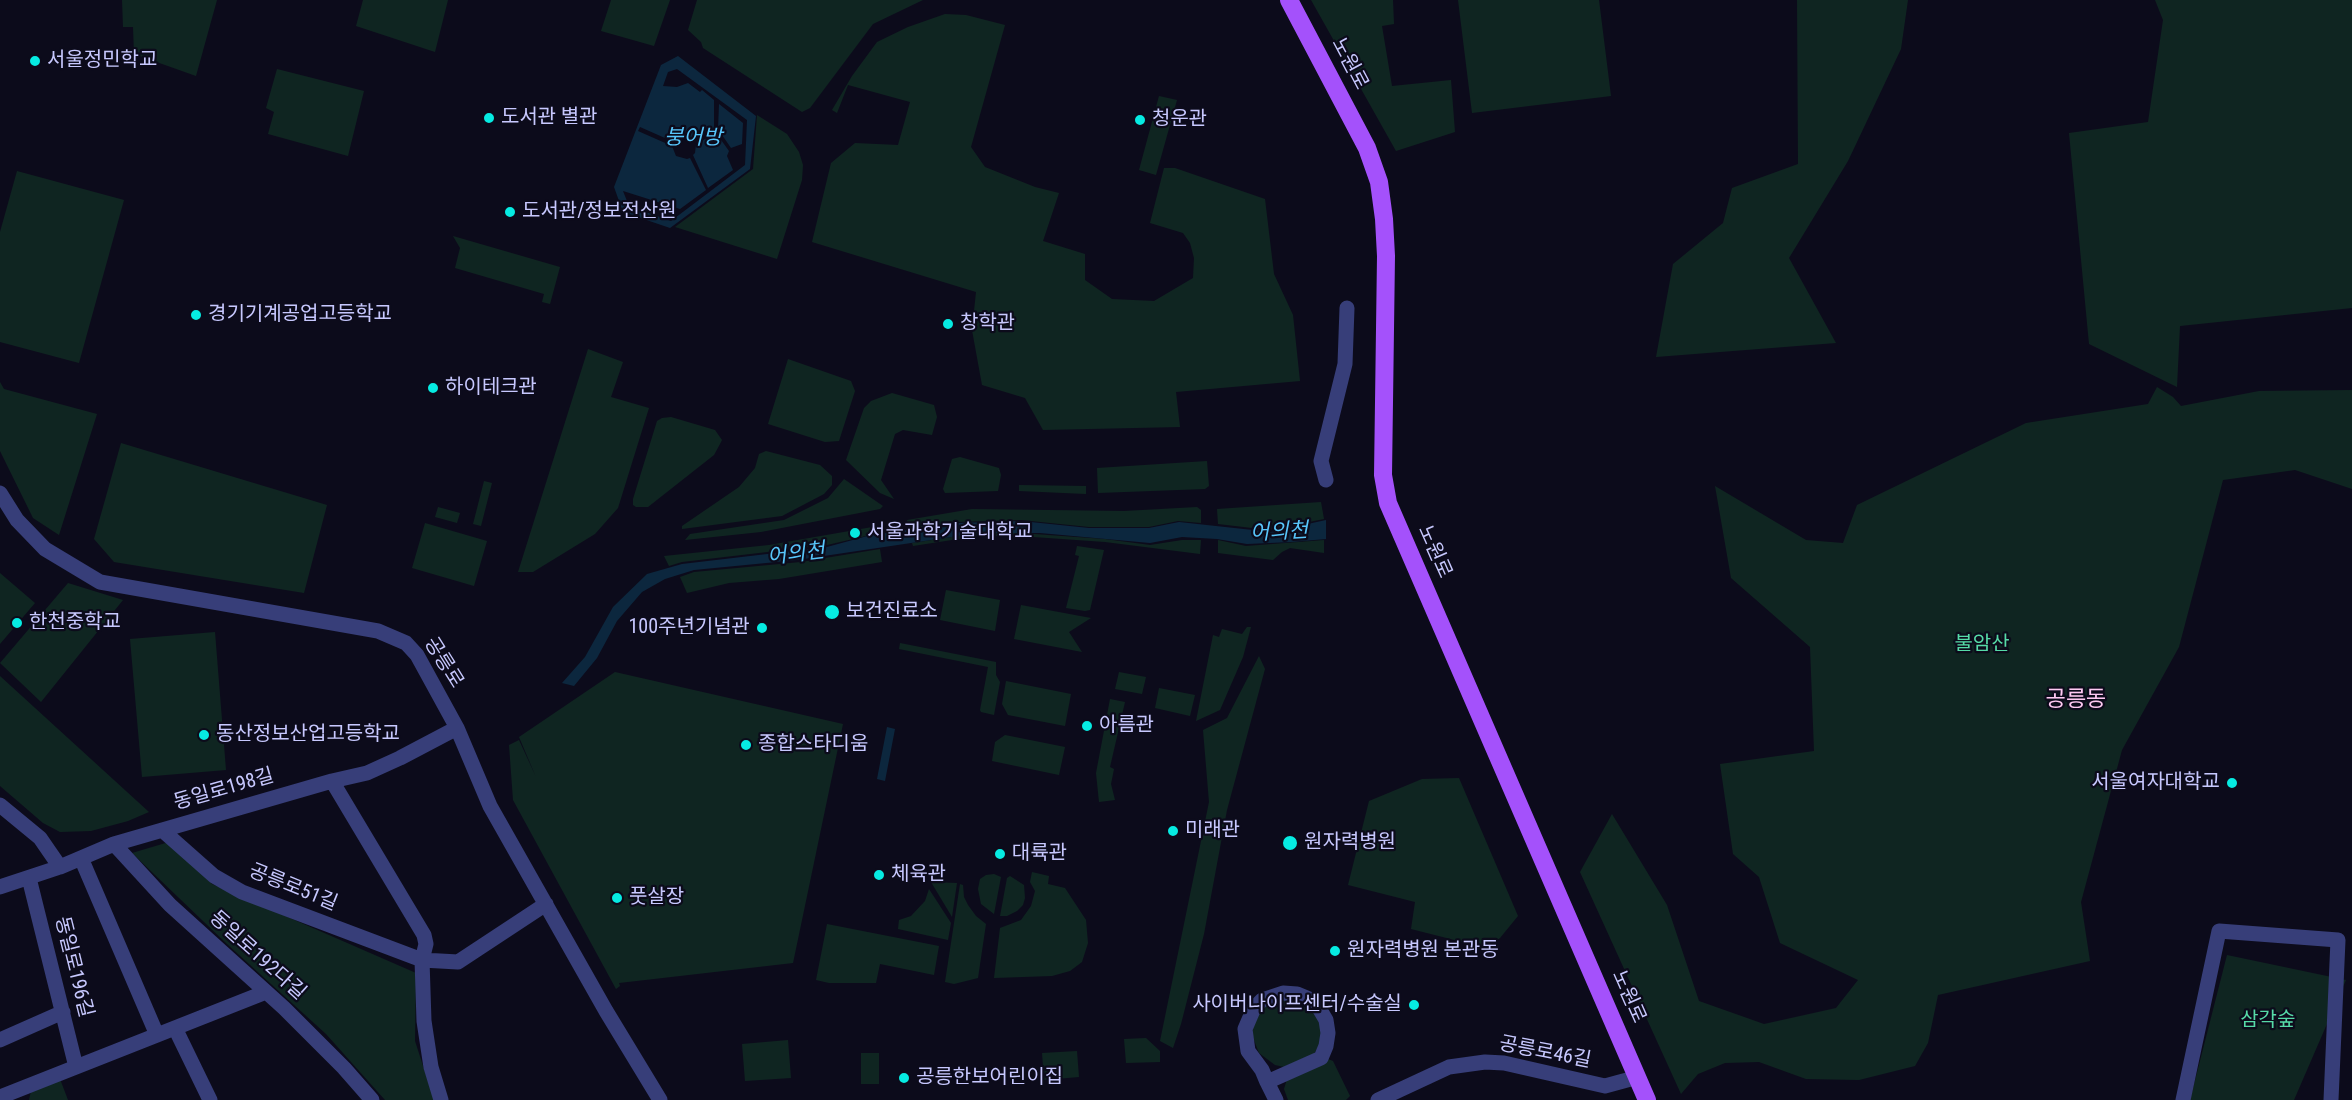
<!DOCTYPE html>
<html>
<head>
<meta charset="utf-8">
<style>
	body { margin:0 }
	canvas { display:block; background:#0c0b1b }
</style>
</head>
<body>
<canvas width="2352" height="1100"></canvas>
<script>
const ctx = document.querySelector('canvas').getContext('2d');
ctx.lineJoin = 'round';
function fillPath(path, color) {
  ctx.fillStyle = color;
  ctx.fill(path, 'evenodd');
}
function poly(rows) {
  const path = new Path2D();
  for (const r of rows) {
    path.moveTo(r[0], r[1]);
    for (let i = 2; i < r.length; i += 2) path.lineTo(r[i], r[i + 1]);
  }
  return path;
}
function strokePath(path, color, width, dash) {
  ctx.strokeStyle = color;
  ctx.lineWidth = width;
  ctx.lineCap = dash ? 'butt' : 'round';
  ctx.setLineDash(dash || []);
  ctx.stroke(path);
}
function write(font, color, halo, rows, align = 'center') {
  ctx.font = font + ' "Roboto Condensed","Noto Sans KR",sans-serif';
  ctx.lineWidth = 4.5;
  ctx.setLineDash([]);
  ctx.textBaseline = 'middle';
  ctx.strokeStyle = halo;
  ctx.fillStyle = color;
  for (const [text, x, y, turn = 0] of rows) {
    ctx.save();
    ctx.translate(x, y);
    ctx.rotate((+turn || 0) * Math.PI / 180);
    ctx.textAlign = isNaN(turn) ? turn : align;
    if (halo) ctx.strokeText(text, 0, 0);
    ctx.fillText(text, 0, 0);
    ctx.restore();
  }
}
fillPath(poly([
	[122,0,217,0,196,76,134,54,133,27,123,27],
	[363,0,448,0,435,52,356,26],
	[611,0,670,0,654,46,601,31],
	[697,0,923,0,873,24,810,108,802,112,703,48,701,42,688,30],
	[1311,0,1393,0,1394,24,1382,26,1392,86,1451,80,1455,132,1396,151],
	[1458,0,1599,0,1611,96,1472,113],
	[1797,0,1908,0,1901,49,1848,161,1789,258,1836,343,1656,357,1673,264,1723,223,1732,188,1798,164],
	[2155,0,2352,0,2352,308,2180,326,2177,387,2089,344,2069,133,2148,122,2163,20],
	[945,14,966,15,1005,25,971,147,985,167,1035,187,1059,193,1043,241,1085,254,1085,280,1112,299,1154,301,1193,278,1194,258,1190,243,1183,233,1150,223,1164,168,1175,168,1265,199,1274,274,1293,315,1300,381,1176,392,1180,427,1043,430,1025,398,982,385,972,330,976,292,812,242,831,163,855,143,898,145,910,102,848,85,837,113,832,110,852,76,877,42,908,27],
	[277,69,364,91,348,156,268,134,274,112,266,108],
	[1159,96,1177,100,1156,175,1139,170],
	[757,115,787,134,799,152,803,165,802,180,777,259,675,227,753,169],
	[17,171,124,200,79,363,0,342,0,232],
	[453,236,560,267,550,304,542,302,544,294,455,268,460,248],
	[588,349,623,362,611,397,649,408,618,508,595,534,533,572,518,572],
	[788,359,851,381,855,391,839,441,825,442,768,424],
	[0,382,4,389,97,414,59,535,33,518,0,451],
	[2157,387,2173,397,2181,406,2259,391,2352,390,2352,489,2295,470,2223,480,2179,647,2122,750,2081,902,2090,961,1938,995,1928,1043,1915,1066,1859,1080,1806,1079,1759,1062,1725,1063,1698,1074,1681,1094,1580,872,1612,814,1667,905,1699,1001,1764,1024,1836,1008,1858,980,1780,943,1759,877,1733,854,1720,764,1814,751,1810,647,1731,578,1715,486,1806,540,1843,543,1857,505,2026,423,2148,404],
	[892,393,934,405,937,417,932,435,903,430,895,434,881,480,894,499,880,493,846,460,864,408,871,401],
	[671,417,715,430,722,440,720,444,714,455,648,507,636,507,633,505,633,499,657,421,662,418],
	[121,443,327,505,304,593,114,562,94,539],
	[766,451,820,465,832,476,832,485,824,494,782,516,682,529,682,526,739,487,755,468,759,454],
	[960,457,999,468,1001,475,998,491,945,493,943,489,952,459],
	[1207,461,1209,486,1205,489,1098,493,1097,468],
	[844,479,883,506,880,509,761,532,685,540,690,534,784,520,828,498],
	[484,481,492,483,481,526,473,524],
	[1019,485,1086,486,1086,494,1019,491],
	[1321,502,1324,519,1269,530,1218,524,1217,509],
	[438,507,460,513,457,523,435,517],
	[1197,507,1201,510,1201,523,1178,521,1149,527,1089,527,1021,520,956,522,909,530,907,520,972,509,1124,511],
	[425,523,487,541,474,586,412,568],
	[878,526,879,533,827,545,682,562,669,566,664,556,769,545],
	[978,533,1020,533,1105,539,1150,545,1182,540,1201,540,1200,554,1105,542,1019,536,978,536,913,546,912,543],
	[1218,540,1246,546,1324,540,1324,553,1290,548,1282,552,1273,560,1218,553],
	[1077,546,1104,550,1090,610,1085,611,1066,608,1079,556,1075,555],
	[880,549,882,562,779,579,729,583,687,593,680,577,694,572,801,562],
	[0,573,35,603,0,644],
	[68,583,123,600,41,702,0,663],
	[946,590,1000,600,995,631,940,620],
	[1021,605,1091,618,1069,632,1082,652,1014,639],
	[1247,627,1251,627,1243,657,1220,710,1196,721,1213,635,1219,637,1222,629,1242,634],
	[215,632,226,770,142,777,130,639],
	[900,643,996,662,996,675,1000,682,994,715,981,712,980,710,988,667,899,649],
	[1259,656,1265,669,1227,810,1204,934,1181,1024,1173,1048,1160,1041,1209,802,1203,730,1227,718],
	[615,672,843,724,793,963,619,983,620,986,616,989,513,800,509,745,519,740,536,777,519,737],
	[1119,672,1146,677,1142,694,1115,689],
	[0,676,149,812,128,821,91,831,60,832,43,823,0,786],
	[1006,681,1071,694,1065,726,1008,715,1002,704],
	[1159,688,1195,695,1190,716,1155,708],
	[1110,699,1125,702,1110,767,1114,769,1111,784,1115,800,1099,802,1096,773],
	[1005,735,1065,747,1059,775,992,761,995,742],
	[1459,778,1518,916,1500,938,1486,948,1411,929,1415,902,1348,885,1369,801,1422,779],
	[169,842,212,884,416,973,415,1041,434,1100,385,1100,326,1034,227,944,132,853],
	[1032,872,1049,876,1048,884,1065,888,1086,920,1088,943,1082,962,1070,971,1052,976,994,978,1000,928,1021,920,1031,906,1035,891,1030,882],
	[994,874,1001,877,994,914,981,904,978,889,980,879,986,875],
	[1010,876,1024,885,1025,898,1023,905,1017,911,1007,916,1000,916,1007,878],
	[931,882,957,883,952,917],
	[960,884,963,885,964,897,968,905,976,916,986,924,978,978,954,984,945,982],
	[929,889,951,923,948,940,898,929,899,920,911,916,925,901],
	[827,924,939,946,934,975,880,964,876,983,829,983,816,980],
	[2227,955,2346,980,2294,1100,2190,1100],
	[1277,999,1299,999,1324,1020,1319,1045,1314,1054,1284,1067,1275,1065,1259,1053,1252,1035,1253,1026,1261,1009],
	[1146,1038,1160,1051,1160,1062,1126,1063,1124,1039],
	[788,1040,791,1078,745,1081,742,1044],
	[1077,1051,1079,1077,1044,1080,1042,1053],
	[861,1053,879,1053,879,1084,861,1084],
	[1328,1059,1333,1061,1350,1096,1346,1100,1288,1100,1284,1089,1287,1079],
	[60,1079,68,1100,29,1100,31,1091]
]), '#0f2521');
fillPath(poly([
	[678,56,756,116,750,169,670,228,623,212,614,187,661,65],
	[1326,520,1326,539,1291,542,1247,544,1217,539,1182,537,1150,543,1040,533,978,533,797,560,694,570,665,579,642,592,617,621,597,658,574,686,562,683,585,657,613,607,647,574,682,564,827,547,871,535,957,523,1021,521,1089,528,1149,528,1179,522,1271,532],
	[887,727,895,729,885,781,877,779]
]), '#0c273e');
fillPath(poly([
	[677,69,747,120,745,165,671,221,629,206,623,191,680,209,706,190,690,158,687,159,676,156,672,146,638,131,640,127,674,142,677,136,688,135,694,140,714,129,714,100,702,90,700,92,688,83,677,87,663,86,668,72],
	[719,104,743,123,742,144,731,148,718,129],
	[716,133,729,151,727,156,733,170,708,188,693,155,695,153,696,144]
]), '#0c0b1b');
strokePath(poly([
	[1326,480,1321,461,1345,364,1347,308],
	[0,493,17,520,45,549,100,582,378,631,406,643,417,655,457,728,490,806,606,1011,660,1100],
	[332,781,424,935,426,944,422,960,458,962,546,904],
	[0,805,40,838,60,867],
	[162,830,214,876,242,892,422,960,424,1021,431,1067,441,1100],
	[114,844,170,905,284,1008,344,1068,372,1100],
	[81,858,157,1035],
	[29,878,76,1067],
	[0,887,60,867,114,844,332,781,367,773,400,758,457,728],
	[175,1028,210,1100],
	[0,1040,63,1012],
	[1267,1082,1321,1058,1326,1046,1328,1033,1326,1020,1319,1008,1309,999,1297,994,1283,993,1262,1000,1254,1008,1245,1029,1248,1051,1262,1070,1267,1082,1276,1100],
	[0,1097,266,992],
	[1378,1100,1449,1067,1485,1062,1504,1063,1605,1086,1638,1077],
	[2183,1100,2219,931,2338,940,2331,1100]
]), '#373e79', 15);
strokePath(poly([
	[1289,0,1367,148,1379,182,1384,219,1386,256,1383,475,1388,503,1647,1100]
]), '#a451fb', 18);
for (const [x, y, r, color] of [
	[35,61,6,"#06ebe2"],
	[489,118,6,"#06ebe2"],
	[1140,120,6,"#06ebe2"],
	[510,212,6,"#06ebe2"],
	[196,315,6,"#06ebe2"],
	[948,324,6,"#06ebe2"],
	[433,388,6,"#06ebe2"],
	[855,533,6,"#06ebe2"],
	[832,612,8,"#06ebe2"],
	[17,623,6,"#06ebe2"],
	[762,628,6,"#06ebe2"],
	[1087,726,6,"#06ebe2"],
	[204,735,6,"#06ebe2"],
	[746,745,6,"#06ebe2"],
	[2232,783,6,"#06ebe2"],
	[1173,831,6,"#06ebe2"],
	[1290,843,8,"#06ebe2"],
	[1000,854,6,"#06ebe2"],
	[879,875,6,"#06ebe2"],
	[617,898,6,"#06ebe2"],
	[1335,951,6,"#06ebe2"],
	[1414,1005,6,"#06ebe2"],
	[904,1078,6,"#06ebe2"]
]) {
  const dot = new Path2D();
  dot.arc(x, y, r, 0, 2 * Math.PI);
  ctx.fillStyle = color;
  ctx.fill(dot);
  strokePath(dot, '#0c0b1b', 2);
}
write('20px', '#c7c8fe', '#0c0b1b', [
	["서울정민학교",47,61],
	["도서관 별관",501,118],
	["청운관",1152,120],
	["도서관/정보전산원",522,212],
	["경기기계공업고등학교",208,315],
	["창학관",960,324],
	["하이테크관",445,388],
	["서울과학기술대학교",867,533],
	["보건진료소",846,612],
	["한천중학교",29,623],
	["100주년기념관",750,628,"right"],
	["아름관",1099,726],
	["동산정보산업고등학교",216,735],
	["종합스타디움",758,745],
	["서울여자대학교",2220,783,"right"],
	["미래관",1185,831],
	["원자력병원",1304,843],
	["대륙관",1012,854],
	["체육관",891,875],
	["풋살장",629,898],
	["원자력병원 본관동",1347,951],
	["사이버나이프센터/수술실",1402,1005,"right"],
	["공릉한보어린이집",916,1078]
], 'left');
write('20px', '#c7c8fe', '#0c0b1b', [
	["노원로",1349,64,62],
	["노원로",1434,552,66],
	["공릉로",443,663,58],
	["동일로198길",224,790,-16],
	["공릉로51길",293,888,22],
	["동일로192다길",257,956,42],
	["동일로196길",73,967,76],
	["노원로",1628,997,66],
	["공릉로46길",1545,1053,11]
]);
write('20px', '#56daa7', '#0c0b1b', [
	["불암산",1982,645],
	["삼각숲",2268,1021]
]);
write('italic 21px', '#58c6fb', '#0c0b1b', [
	["붕어방",693,139],
	["어의천",1279,533,-3],
	["어의천",796,555,-7]
]);
write('22px', '#fec9f2', '#0c0b1b', [
	["공릉동",2076,700]
]);
</script>
</body>
</html>
